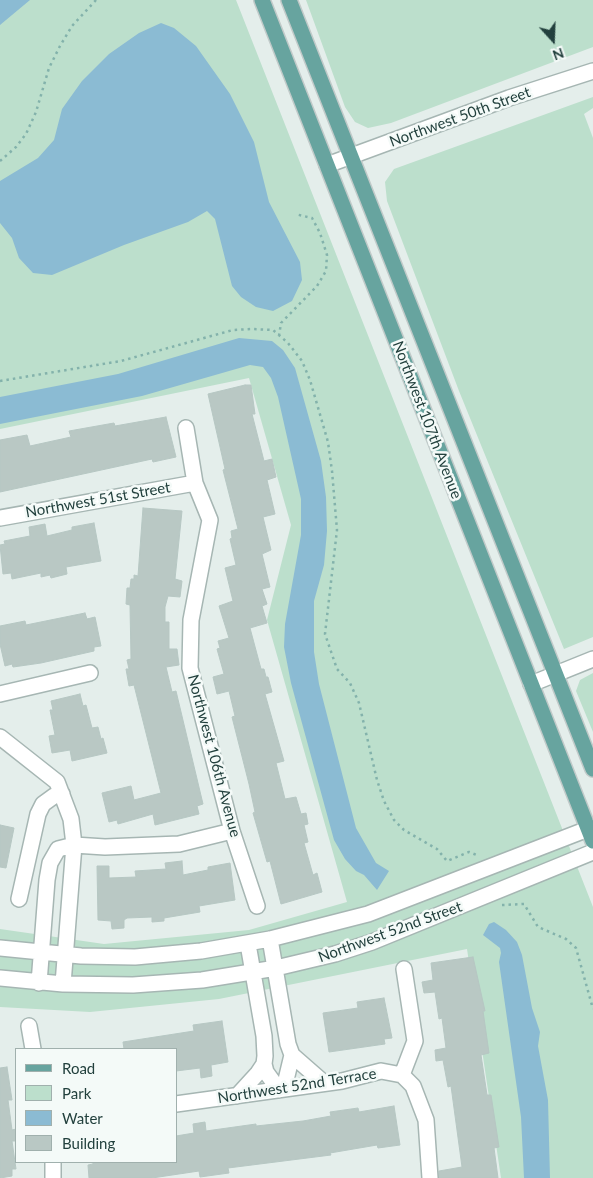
<!DOCTYPE html>
<html>
<head>
<meta charset="utf-8">
<style>
	body { margin:0 }
	#map { position:relative; width:593px; height:1178px; overflow:hidden; background:#e4eeeb; font-family:Lato,sans-serif }
	canvas { display:block }
	.legend { position:absolute; left:15px; top:1048px; width:162px; height:115px; box-sizing:border-box; background:#f4faf8; border:1px solid #a0b0ad; margin:0; padding:6px 9px; list-style:none; font-size:15px; color:#22403d }
	.legend li { display:flex; align-items:center; gap:10px; height:25px }
	.legend b { width:25px; border:1px solid #a0b0ad }
	.north { position:absolute; left:528px; top:15px; width:50px; height:50px; -webkit-text-stroke:4px #f4faf8; paint-order:stroke; rotate:160deg; font-size:14px; font-weight:700; line-height:20px; text-align:center; color:#22403d }
	.north::after { content:''; display:block; margin:auto; width:18px; height:22px; background:#22403d; clip-path:polygon(50% 0,100% 100%,50% 72%,0 100%) }
</style>
</head>
<body>
<div id="map">
<canvas width="593" height="1178"></canvas>
<ul class="legend">
<li><b style="height:6px;background:#67a49f"></b>Road</li>
<li><b style="height:14px;background:#bcdfcc"></b>Park</li>
<li><b style="height:14px;background:#8bbbd3"></b>Water</li>
<li><b style="height:14px;background:#b9c8c4"></b>Building</li>
</ul>
<div class="north">N</div>
</div>
<script>
const ctx = document.querySelector('canvas').getContext('2d');
ctx.lineJoin = 'round';
function fillPath(path, color) {
  ctx.fillStyle = color;
  ctx.fill(path, 'evenodd');
}
function poly(rows) {
  const path = new Path2D();
  for (const r of rows) {
    path.moveTo(r[0], r[1]);
    for (let i = 2; i < r.length; i += 2) path.lineTo(r[i], r[i + 1]);
  }
  return path;
}
function strokePath(path, color, width, dash) {
  ctx.strokeStyle = color;
  ctx.lineWidth = width;
  ctx.lineCap = dash ? 'butt' : 'round';
  ctx.setLineDash(dash || []);
  ctx.stroke(path);
}
function write(font, color, halo, rows, align = 'center') {
  ctx.font = font + ' Lato,sans-serif';
  ctx.lineWidth = 5;
  ctx.setLineDash([]);
  ctx.textBaseline = 'middle';
  ctx.strokeStyle = halo;
  ctx.fillStyle = color;
  for (const [text, x, y, turn = 0] of rows) {
    ctx.save();
    ctx.translate(x, y);
    ctx.rotate((+turn || 0) * Math.PI / 180);
    ctx.textAlign = isNaN(turn) ? turn : align;
    if (halo) ctx.strokeText(text, 0, 0);
    ctx.fillText(text, 0, 0);
    ctx.restore();
  }
}
fillPath(poly([
	[0,0,236,0,593,907,593,1178,501,1178,467,949,219,999,90,1012,0,1007,0,929,104,944,249,930,347,902,267,620,291,525,249,378,0,429],
	[306,0,593,0,593,47,391,123,368,128,355,122,345,107],
	[593,97,593,108,584,114,593,138,593,637,564,649,459,391,387,201,385,182,394,169],
	[593,673,593,732,576,691,580,680]
]), '#bcdfcc');
fillPath(poly([
	[0,0,30,0,0,25],
	[161,23,174,28,196,46,230,94,254,142,269,202,300,262,302,280,292,301,273,311,256,307,241,297,232,286,215,219,207,211,188,222,124,245,52,275,33,273,19,258,12,238,0,223,0,181,38,158,54,140,62,109,82,81,109,54,139,33],
	[239,338,272,341,283,350,295,368,321,461,326,497,327,531,324,565,314,601,314,652,319,684,356,828,376,863,389,871,377,890,364,875,356,871,345,859,334,840,291,683,284,647,285,624,301,535,301,499,278,397,271,378,263,367,250,365,142,396,0,424,0,397,118,374],
	[494,922,506,930,517,942,522,955,532,1008,540,1032,538,1046,548,1100,550,1178,524,1178,521,1117,499,962,501,953,500,948,483,935,489,924]
]), '#8bbbd3');
const building = poly([
	[245,385,251,385,255,414,252,414,264,461,272,459,276,477,267,480,275,514,263,517,271,550,262,554,270,587,262,589,267,604,262,606,267,623,250,628,261,669,264,669,266,677,268,677,272,692,265,694,284,761,276,763,285,799,296,797,301,814,306,813,308,824,304,825,308,842,304,843,313,875,317,873,322,892,281,904,270,861,267,862,253,813,255,812,249,784,232,717,235,716,229,691,217,694,213,677,224,674,217,649,220,648,218,641,229,638,219,606,233,601,225,568,236,565,230,539,232,538,231,531,238,529,223,470,225,469,208,394,245,385],
	[166,417,176,457,153,462,152,459,0,492,0,440,27,435,30,446,71,437,69,431,114,423,115,426,166,417],
	[143,508,182,511,175,579,182,581,180,597,168,596,165,607,165,622,169,622,169,649,177,649,179,665,166,667,172,692,176,691,203,804,197,806,199,814,155,825,153,814,118,824,117,820,109,822,102,793,131,786,134,800,161,793,134,685,129,686,126,669,129,669,127,660,131,659,130,605,126,604,127,588,130,588,131,579,134,579,134,575,138,576,143,508],
	[94,523,101,561,66,567,67,574,51,578,50,575,41,577,41,573,12,579,11,573,3,574,0,545,5,544,4,541,30,536,29,527,45,524,47,536,72,530,72,527,94,523],
	[85,613,87,619,95,617,101,646,94,647,94,651,41,663,13,667,12,664,5,666,0,644,0,626,25,621,26,625,85,613],
	[80,694,83,706,86,705,92,728,98,727,101,739,103,738,107,753,72,761,70,750,52,753,49,736,55,735,50,710,53,710,51,701,80,694],
	[0,825,14,828,6,868,0,867,0,825],
	[182,861,183,875,208,870,208,867,230,863,235,900,199,906,200,912,164,918,164,921,152,922,152,917,127,918,124,920,124,928,112,929,111,921,98,920,97,866,109,866,109,878,136,877,135,871,166,869,165,863,182,861],
	[473,957,485,1011,483,1011,489,1053,481,1055,487,1095,491,1095,499,1147,494,1148,498,1178,439,1178,439,1171,462,1167,451,1086,448,1087,443,1060,436,1061,435,1050,446,1048,442,1018,439,1019,435,992,424,993,422,982,433,980,431,963,473,957],
	[384,998,392,1038,384,1039,385,1044,329,1052,323,1013,358,1008,357,1002,384,998],
	[222,1021,228,1062,211,1065,212,1076,201,1078,200,1068,176,1071,176,1049,124,1049,123,1042,194,1031,193,1025,222,1021],
	[7,1067,12,1100,8,1100,12,1130,16,1129,16,1141,12,1141,16,1169,12,1169,12,1176,0,1178,0,1068,7,1067],
	[394,1106,400,1145,378,1148,377,1145,330,1153,331,1155,228,1168,229,1173,200,1177,199,1171,152,1178,89,1178,88,1165,93,1164,93,1162,176,1162,176,1136,194,1133,193,1124,205,1122,206,1131,256,1124,256,1126,303,1121,331,1116,330,1112,358,1108,359,1112,394,1106]
]);
fillPath(building, '#b9c8c4');
strokePath(building, '#b6c7c3', 1);
const minor = poly([
	[327,165,509,98,593,71],
	[186,428,195,483,210,520,191,620,190,668,232,831,257,906],
	[0,518,195,483],
	[531,684,593,659],
	[0,694,90,673],
	[0,737,57,782,71,819,74,845,63,984],
	[19,899,38,814,43,804,54,796,62,794],
	[270,939,288,1044,292,1055,324,1083],
	[0,948,81,956,135,957,201,951,270,939,368,914,593,827],
	[0,978,63,984,133,985,202,980,276,968,335,954,372,942,593,852],
	[39,983,47,880,50,863,58,849,74,845,105,847,179,844,232,831],
	[29,1026,33,1049],
	[264,1064,266,1072,279,1090],
	[402,1075,415,1041,404,969],
	[279,1090,286,1080,292,1055],
	[237,1096,258,1073,264,1064,265,1056,264,1036,248,944],
	[176,1104,342,1081,381,1071,402,1075,413,1086,426,1120,430,1178],
	[53,1178,53,1162]
]);
const major = poly([
	[262,0,593,841],
	[289,0,593,769]
]);
strokePath(minor, '#a6b6b3', 18);
strokePath(major, '#c1cac9', 18);
strokePath(poly([
	[0,161,16,147,26,134,36,112,49,68,60,46,72,26,96,0],
	[279,336,281,323,317,286,326,271,327,255,320,233,312,218,295,214],
	[0,381,121,361,233,330,252,329,273,330,288,343,302,361,310,380,328,442,332,471,337,530,325,634,337,669,350,683,359,703,377,780,384,801,394,820,404,830,437,849,447,861,469,852,479,856],
	[502,905,524,904,538,927,566,939,576,948,593,1009]
]), '#83b2ab', 2.5, [2.5, 4]);
strokePath(minor, '#fff', 15);
strokePath(major, '#67a49f', 15);
write('15px', '#22403d', '#f4faf8', [
	["Northwest 50th Street",460,117,-20],
	["Northwest 107th Avenue",427,420,69],
	["Northwest 51st Street",98,500,-10],
	["Northwest 106th Avenue",214,756,75],
	["Northwest 52nd Street",390,932,-20],
	["Northwest 52nd Terrace",297,1086,-9]
]);
</script>
</body>
</html>
